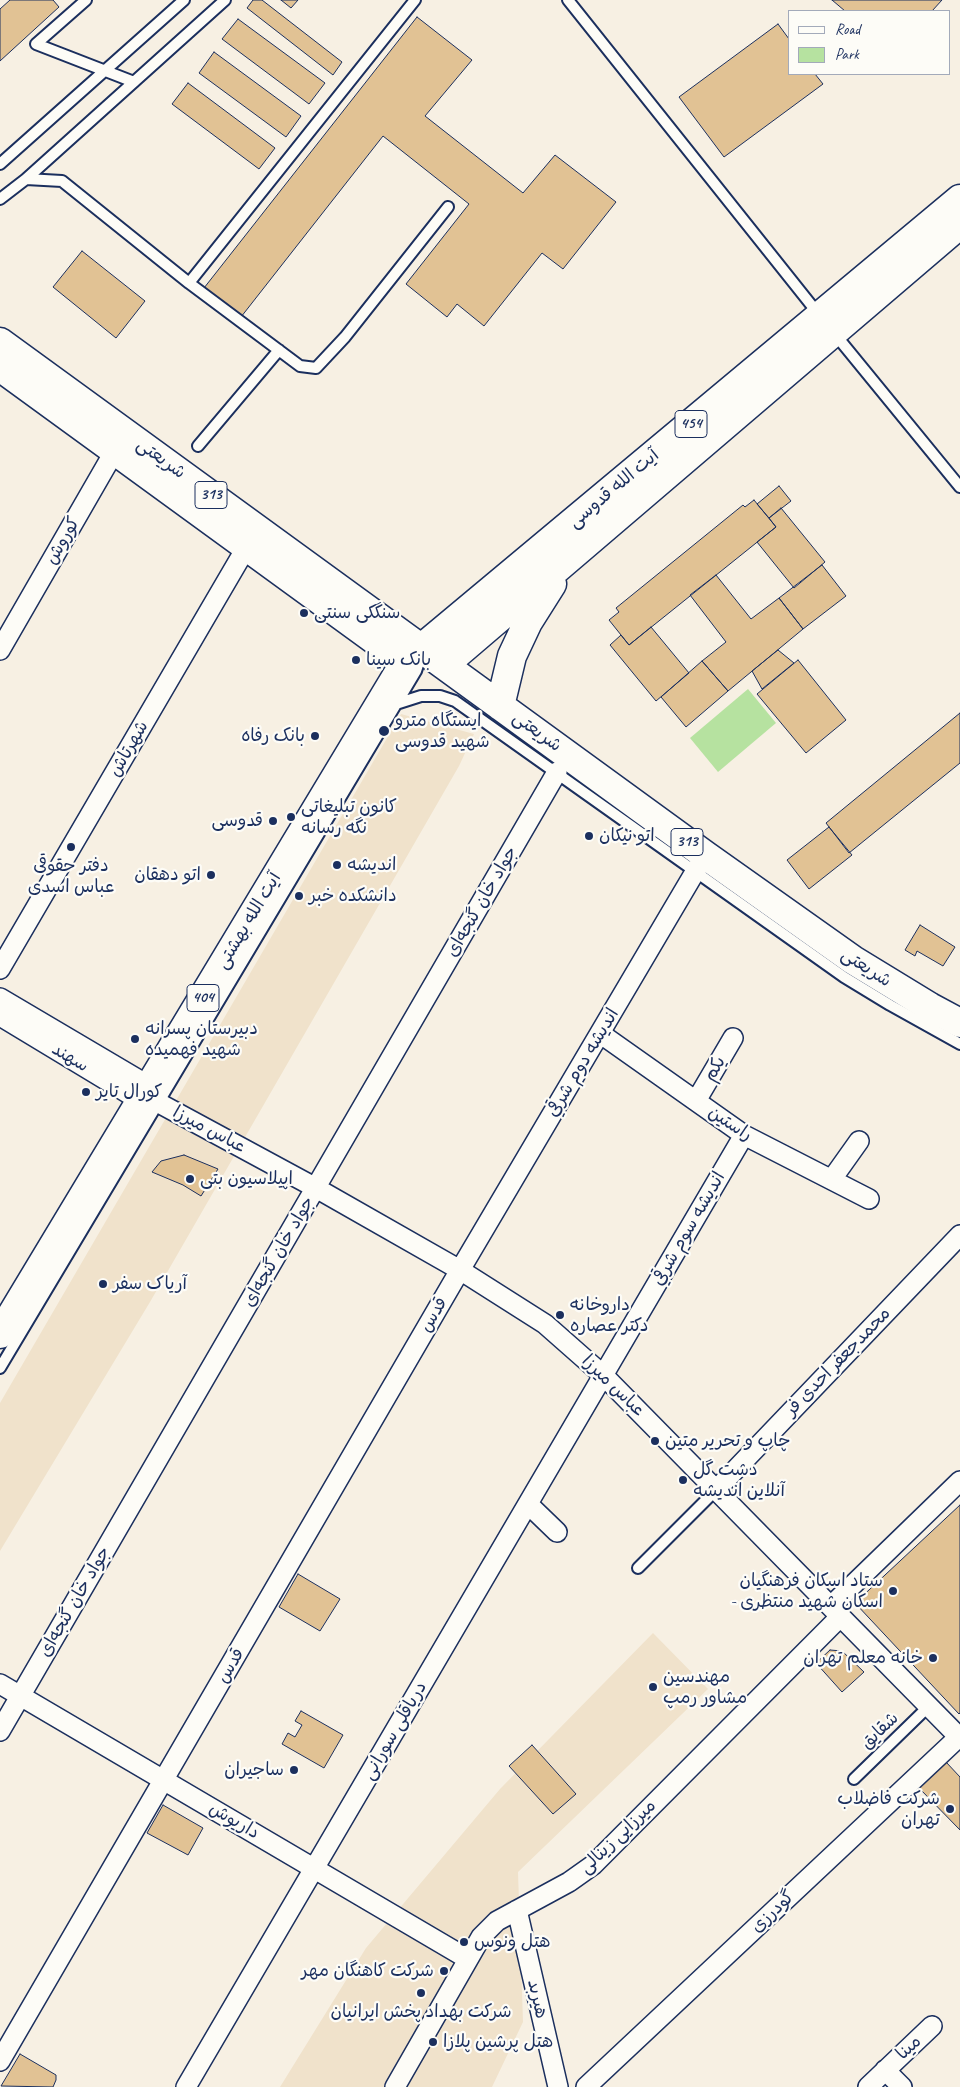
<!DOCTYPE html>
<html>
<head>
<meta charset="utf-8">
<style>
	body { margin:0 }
	#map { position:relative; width:960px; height:2087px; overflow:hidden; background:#f7f0e3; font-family:Caveat,sans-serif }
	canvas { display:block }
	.legend { position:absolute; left:788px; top:10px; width:162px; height:65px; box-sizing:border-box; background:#fdfcf7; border:1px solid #a3aaba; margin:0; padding:6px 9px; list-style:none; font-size:15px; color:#1b2f5e }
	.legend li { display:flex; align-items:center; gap:10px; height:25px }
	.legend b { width:25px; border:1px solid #a3aaba }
</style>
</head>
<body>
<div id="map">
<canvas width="960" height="2087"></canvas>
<ul class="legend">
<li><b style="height:6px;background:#fdfcf7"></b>Road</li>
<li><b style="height:14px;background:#b6e2a0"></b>Park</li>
</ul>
</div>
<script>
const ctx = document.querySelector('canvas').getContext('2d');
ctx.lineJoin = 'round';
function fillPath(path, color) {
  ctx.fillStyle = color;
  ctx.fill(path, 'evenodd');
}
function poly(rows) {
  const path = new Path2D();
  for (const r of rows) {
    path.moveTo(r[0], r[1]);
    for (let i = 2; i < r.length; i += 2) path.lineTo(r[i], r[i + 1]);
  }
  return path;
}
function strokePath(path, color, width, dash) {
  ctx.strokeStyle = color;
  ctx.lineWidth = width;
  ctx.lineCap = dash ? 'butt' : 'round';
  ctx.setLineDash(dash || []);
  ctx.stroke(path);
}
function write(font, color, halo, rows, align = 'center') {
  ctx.font = font + ' Caveat,"Playpen Sans Arabic",sans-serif';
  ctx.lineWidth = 4.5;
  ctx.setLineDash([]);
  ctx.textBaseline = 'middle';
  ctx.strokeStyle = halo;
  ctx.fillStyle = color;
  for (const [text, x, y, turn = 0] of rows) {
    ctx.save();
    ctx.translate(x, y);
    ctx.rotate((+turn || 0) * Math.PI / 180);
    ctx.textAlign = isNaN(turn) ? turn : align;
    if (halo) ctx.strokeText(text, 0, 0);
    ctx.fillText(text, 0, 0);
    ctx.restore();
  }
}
fillPath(poly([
	[401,714,474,734,459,766,150,1302,0,1551,0,1403],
	[653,1633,708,1689,518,1872,523,2022,492,2087,280,2087,366,1948,500,1789]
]), '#f0e2cb');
fillPath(poly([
	[748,689,776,723,718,772,690,738]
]), '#b6e2a0');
const building = poly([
	[10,0,53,0,59,7,0,61,0,9,10,0],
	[253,0,262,0,342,62,333,75,247,8,253,0],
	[281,0,298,0,291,8,281,0],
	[832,0,942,0,932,11,845,11,832,0],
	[417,17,472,60,425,116,523,193,555,155,616,202,563,269,542,253,484,326,457,304,447,317,406,284,469,204,383,136,241,317,204,288,417,17],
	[238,19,325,83,309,104,222,39,238,19],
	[778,24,789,39,789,74,815,74,823,84,724,157,679,97,778,24],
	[214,52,301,116,286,137,199,73,214,52],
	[188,83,275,148,259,169,172,104,188,83],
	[82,251,145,301,116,338,53,287,82,251],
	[779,486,791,501,769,518,757,504,779,486],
	[754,500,776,527,629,645,609,620,619,612,616,608,743,505,745,507,754,500],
	[781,508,825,562,794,588,757,542,776,527,769,518,781,508],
	[822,565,846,596,803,629,779,598,822,565],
	[716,575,751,619,779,598,803,629,728,691,702,661,726,642,690,595,716,575],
	[651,627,689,673,656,701,610,645,621,635,629,645,651,627],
	[778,650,794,663,762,689,752,671,778,650],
	[798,660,846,720,806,753,757,694,798,660],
	[702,661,728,691,686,727,661,697,702,661],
	[960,713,960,763,849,853,826,823,960,713],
	[829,827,852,855,809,889,787,860,829,827],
	[920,925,955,947,943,966,917,951,915,956,905,950,920,925],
	[184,1155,218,1169,201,1196,183,1185,152,1172,161,1161,184,1155],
	[960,1505,960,1713,959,1714,855,1603,960,1505],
	[298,1574,340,1599,320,1631,279,1607,298,1574],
	[830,1650,842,1651,864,1672,842,1692,816,1663,830,1650],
	[301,1711,343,1735,324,1768,282,1744,288,1733,295,1737,302,1725,295,1721,301,1711],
	[532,1745,576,1794,553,1814,509,1766,532,1745],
	[946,1762,960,1777,960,1830,919,1788,946,1762],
	[163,1805,203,1828,188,1855,147,1833,163,1805],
	[20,2054,56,2075,56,2080,53,2087,1,2086,20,2054]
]);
fillPath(building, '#e1c294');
strokePath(building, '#1b2f5e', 1);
const service = poly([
	[86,0,36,44,134,82],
	[568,0,820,316],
	[0,164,184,0],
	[26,179,225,0],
	[0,199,26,179,62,181,189,283,415,0],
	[189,283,300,366,316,368,345,337,448,207],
	[834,333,960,487],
	[198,446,279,350],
	[396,704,421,696,440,696,455,701,844,977,890,1005,960,1044],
	[0,1368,416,671,420,659],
	[638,1568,716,1490],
	[854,1779,929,1706]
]);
const minor = poly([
	[0,650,121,440],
	[0,969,253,536],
	[0,998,149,1086],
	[0,1016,141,1101],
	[601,1034,744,1135,869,1199],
	[144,1095,316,1188,460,1270,545,1324,604,1376,960,1738],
	[696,1101,733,1038],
	[832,1179,859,1141],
	[716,1490,960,1235],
	[528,1504,557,1532],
	[831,1606,960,1481],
	[0,1684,468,1959],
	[0,1731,557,772],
	[517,1910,558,2087],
	[0,2061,460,1270,705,855],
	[885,2070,902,2087],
	[186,2087,744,1135],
	[395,2087,481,1937,497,1921,569,1882,593,1865,841,1616],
	[586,2087,960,1736],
	[868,2087,932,2026]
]);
const primary = poly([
	[0,342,705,855,853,960,930,1007,960,1023],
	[0,367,405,662],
	[444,665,960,224],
	[500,706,512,656,528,622,552,584],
	[0,1334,405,662,960,199]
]);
strokePath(service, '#1b2f5e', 14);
strokePath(minor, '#1b2f5e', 22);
strokePath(primary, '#1b2f5e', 31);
strokePath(service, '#fdfcf7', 10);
strokePath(minor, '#fdfcf7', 19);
strokePath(primary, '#fdfcf7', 28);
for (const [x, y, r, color] of [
	[304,613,5,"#1b2f5e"],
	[356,660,5,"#1b2f5e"],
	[384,731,6,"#1b2f5e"],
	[315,736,5,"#1b2f5e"],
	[291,817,5,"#1b2f5e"],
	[273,821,5,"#1b2f5e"],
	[589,836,5,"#1b2f5e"],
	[71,847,5,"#1b2f5e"],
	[337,865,5,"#1b2f5e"],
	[211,875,5,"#1b2f5e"],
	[299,896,5,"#1b2f5e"],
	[135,1039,5,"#1b2f5e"],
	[86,1092,5,"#1b2f5e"],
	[190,1179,5,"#1b2f5e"],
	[103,1284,5,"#1b2f5e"],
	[560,1315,5,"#1b2f5e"],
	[655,1441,5,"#1b2f5e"],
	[683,1480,5,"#1b2f5e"],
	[893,1591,5,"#1b2f5e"],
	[933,1658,5,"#1b2f5e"],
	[653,1687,5,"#1b2f5e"],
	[294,1770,5,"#1b2f5e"],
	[950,1809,5,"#1b2f5e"],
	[464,1942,5,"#1b2f5e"],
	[444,1971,5,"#1b2f5e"],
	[421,1993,5,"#1b2f5e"],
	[433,2042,5,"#1b2f5e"]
]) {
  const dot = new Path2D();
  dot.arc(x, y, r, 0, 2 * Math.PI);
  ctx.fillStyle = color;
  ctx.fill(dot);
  strokePath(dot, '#fdfcf7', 2);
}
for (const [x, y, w] of [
	[691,424,32],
	[211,495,32],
	[687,842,32],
	[203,998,32]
]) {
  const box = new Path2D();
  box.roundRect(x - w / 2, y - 13.5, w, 27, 4);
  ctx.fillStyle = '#fdfcf7';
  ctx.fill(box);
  strokePath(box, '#1b2f5e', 1);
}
write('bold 16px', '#1b2f5e', null, [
	["454",691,424],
	["313",211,495],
	["313",687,842],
	["404",203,998]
]);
write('18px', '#1b2f5e', '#fdfcf7', [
	["شریعتی",161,459,36],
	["آیت الله قدوسی",614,489,-40],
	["کوروش",63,541,-60],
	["شریعتی",537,732,36],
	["شهرتاش",129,749,-60],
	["جواد خان گنجه‌ای",482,902,-60],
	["آیت الله بهشتی",249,921,-59],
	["شریعتی",866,968,33],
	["سهند",70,1058,31],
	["انديشه دوم شرقي",583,1063,-59],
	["یکم",715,1069,-59],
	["راستین",730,1124,33],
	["عباس میرزا",209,1130,28],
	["اندیشه سوم شرقي",689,1229,-60],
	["جواد خان گنجه‌ای",279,1252,-60],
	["قدس",434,1315,-60],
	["محمدجعفر احدی فر",838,1362,-46],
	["عباس میرزا",613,1386,44],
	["جواد خان گنجه‌ای",75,1602,-60],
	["قدس",231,1666,-60],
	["دریاقلی سورانی",395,1731,-60],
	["شقایق",880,1731,-44],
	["داریوش",234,1821,30],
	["میرزایی زینالی",618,1837,-44],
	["گودرزی",773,1912,-43],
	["هیربد",537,1999,77],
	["مینا",909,2048,-43]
]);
write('18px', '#1b2f5e', '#fdfcf7', [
	["سنگکی سنتی",314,613],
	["بانک سینا",366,660],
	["ایستگاه مترو",395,721],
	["شهید قدوسی",395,742],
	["بانک رفاه",305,736,"right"],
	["کانون تبلیغاتی",301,807],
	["نگه رسانه",301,828],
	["قدوسی",263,821,"right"],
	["اتو نیکان",599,836],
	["اندیشه",347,865],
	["دفتر حقوقی",71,866,"center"],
	["عباس اسدی",71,887,"center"],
	["اتو دهقان",201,875,"right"],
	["دانشکده خبر",309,896],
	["دبیرستان پسرانه",145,1029],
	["شهید فهمیده",145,1050],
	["کورال تایر",96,1092],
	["اپیلاسیون بتی",200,1179],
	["آریاک سفر",113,1284],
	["داروخانه",570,1305],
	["دکتر عصاره",570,1326],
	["چاپ و تحریر متین",665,1441],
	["دشت گل",693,1470],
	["آنلاین اندیشه",693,1491],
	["ستاد اسکان فرهنگیان",883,1581,"right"],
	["- اسکان شهید منتظری",883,1602,"right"],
	["خانه معلم تهران",923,1658,"right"],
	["مهندسین",663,1677],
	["مشاور رمپ",663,1698],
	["ساجیران",284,1770,"right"],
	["شرکت فاضلاب",940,1799,"right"],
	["تهران",940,1820,"right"],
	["هتل ونوس",474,1942],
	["شرکت کاهنگان مهر",434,1971,"right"],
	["شرکت بهداد پخش ایرانیان",421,2012,"center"],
	["هتل پرشین پلازا",443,2042]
], 'left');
</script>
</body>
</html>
